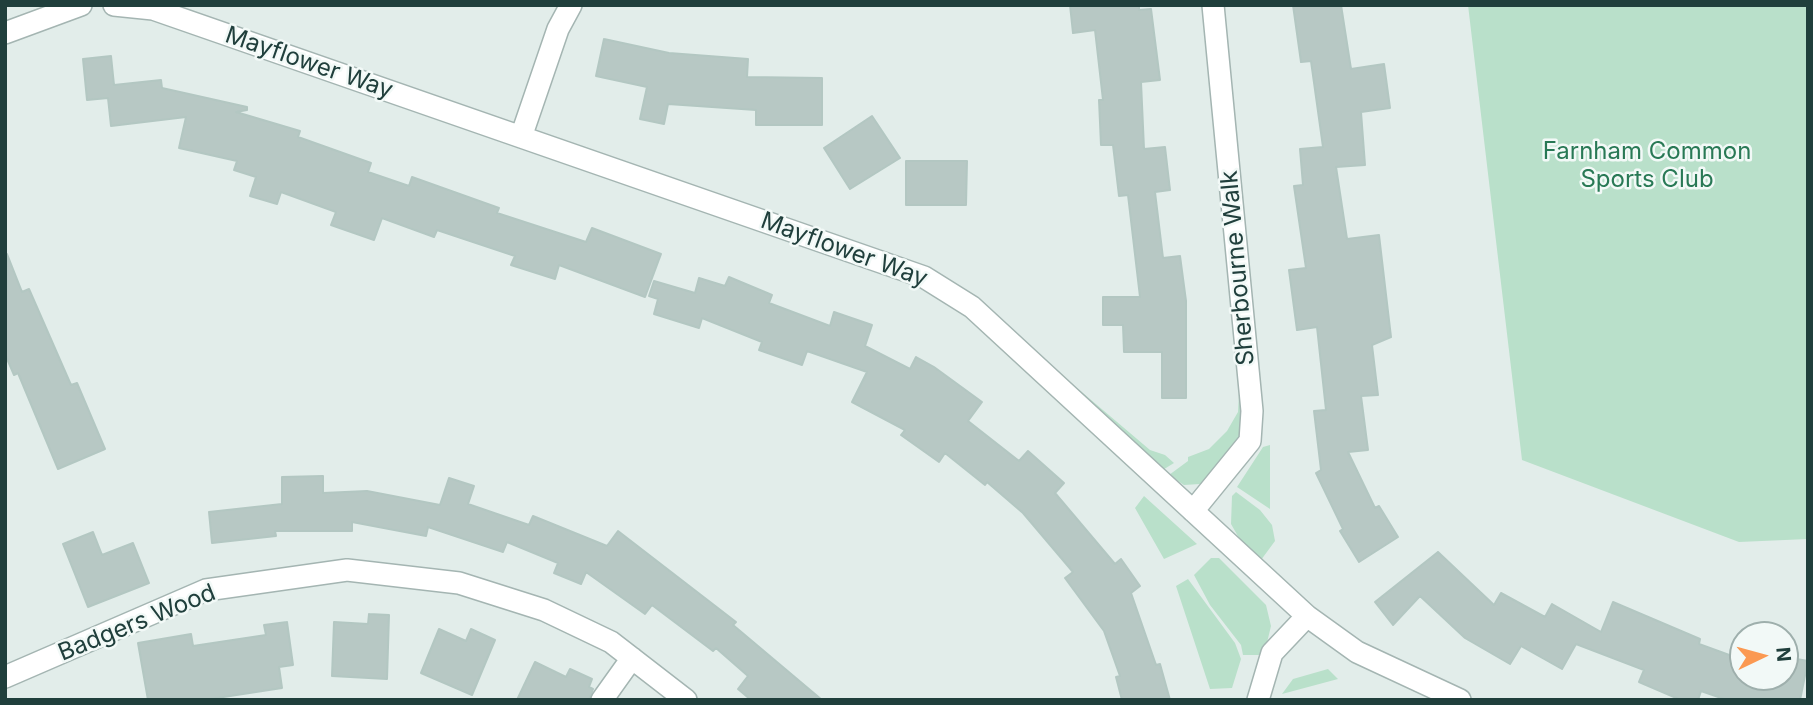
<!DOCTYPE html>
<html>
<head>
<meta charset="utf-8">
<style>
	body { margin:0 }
	#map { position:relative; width:1813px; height:705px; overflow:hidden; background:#e2edea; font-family:Inter,sans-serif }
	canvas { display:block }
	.frame { position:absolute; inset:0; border:7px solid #203f3c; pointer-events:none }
	.north { position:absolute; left:1729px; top:621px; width:70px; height:70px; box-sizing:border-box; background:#f2f9f7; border:2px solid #9eafac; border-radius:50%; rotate:85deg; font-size:19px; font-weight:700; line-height:28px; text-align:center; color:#203f3c }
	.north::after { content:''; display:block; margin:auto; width:24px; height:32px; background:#fb9952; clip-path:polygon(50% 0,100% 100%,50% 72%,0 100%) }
</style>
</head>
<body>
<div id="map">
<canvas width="1813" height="705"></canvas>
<div class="frame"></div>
<div class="north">N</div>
</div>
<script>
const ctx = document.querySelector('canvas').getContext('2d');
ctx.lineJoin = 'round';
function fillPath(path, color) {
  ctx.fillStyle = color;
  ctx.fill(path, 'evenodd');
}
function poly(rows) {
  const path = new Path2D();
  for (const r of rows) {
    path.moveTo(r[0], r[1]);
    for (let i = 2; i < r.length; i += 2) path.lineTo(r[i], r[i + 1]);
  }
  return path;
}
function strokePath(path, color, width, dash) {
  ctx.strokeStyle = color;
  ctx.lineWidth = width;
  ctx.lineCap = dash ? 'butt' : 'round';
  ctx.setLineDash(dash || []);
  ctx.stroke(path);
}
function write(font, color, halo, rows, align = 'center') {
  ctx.font = font + ' Inter,sans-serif';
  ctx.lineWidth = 5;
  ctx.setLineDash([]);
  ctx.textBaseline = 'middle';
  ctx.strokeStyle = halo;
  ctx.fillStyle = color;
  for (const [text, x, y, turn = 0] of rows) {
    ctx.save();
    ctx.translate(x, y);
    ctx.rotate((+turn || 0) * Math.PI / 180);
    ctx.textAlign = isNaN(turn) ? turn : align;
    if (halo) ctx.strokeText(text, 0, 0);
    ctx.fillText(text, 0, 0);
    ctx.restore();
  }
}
fillPath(poly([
	[1468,5,1808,5,1808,539,1739,542,1522,460],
	[1077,388,1150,450,1165,455,1174,463,1161,471,1078,394],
	[1244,392,1245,428,1235,452,1217,475,1200,484,1184,485,1169,475,1188,461,1188,457,1209,449,1227,431,1238,412,1239,394],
	[1270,445,1270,509,1237,487,1263,447],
	[1236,492,1260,510,1272,525,1275,541,1261,560,1243,545,1231,524,1232,496],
	[1144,496,1197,544,1164,559,1135,508],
	[1211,558,1219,558,1266,605,1271,626,1264,655,1243,655,1241,645,1210,605,1194,575],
	[1188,579,1235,643,1241,659,1232,688,1210,689,1176,586],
	[1328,669,1338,679,1282,694,1293,679]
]), '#b9e0ca');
const building = poly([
	[1070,5,1139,5,1139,10,1151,9,1160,80,1141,82,1144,149,1165,147,1170,190,1155,192,1163,258,1180,256,1186,301,1186,398,1162,398,1162,352,1124,352,1123,325,1103,325,1103,297,1140,297,1128,195,1119,196,1113,145,1101,145,1099,100,1103,100,1095,30,1073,33,1070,5],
	[1293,5,1341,5,1351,69,1384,64,1390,108,1361,112,1365,165,1336,167,1347,239,1379,235,1391,337,1372,345,1378,395,1361,396,1368,450,1348,452,1375,508,1379,506,1398,537,1359,562,1340,531,1343,529,1316,473,1321,470,1314,411,1326,410,1317,327,1297,330,1289,270,1306,268,1294,186,1303,185,1300,149,1323,147,1311,61,1301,62,1293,5],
	[604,39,669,53,748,59,747,77,822,78,822,125,756,125,756,110,668,104,664,124,640,119,647,87,596,76,604,39],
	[111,56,114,85,161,80,162,88,247,107,247,110,236,112,300,131,298,137,371,163,368,172,409,186,412,177,499,208,497,213,586,242,592,228,661,254,645,297,559,265,555,279,511,265,515,256,437,230,434,237,382,218,374,240,331,225,336,212,281,192,277,204,250,196,256,177,234,170,237,161,179,148,186,117,111,126,108,98,87,100,83,59,111,56],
	[872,116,900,158,850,189,824,148,872,116],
	[906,161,967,161,966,205,906,205,906,161],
	[7,254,22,292,29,289,71,385,77,383,105,449,58,469,18,373,14,375,5,354,7,254],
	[729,277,772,295,769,303,830,326,834,312,872,325,865,346,910,369,916,357,934,367,982,402,968,421,1019,461,1028,451,1064,483,1055,493,1115,564,1121,559,1140,586,1131,593,1156,665,1160,664,1170,700,1122,700,1116,677,1120,676,1104,631,1065,578,1073,572,1023,513,987,482,985,485,945,453,939,462,901,435,905,430,852,402,867,372,807,351,802,365,759,350,762,342,702,318,699,328,654,314,658,299,649,296,654,281,695,293,699,278,725,286,729,277],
	[323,476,323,493,367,491,440,505,449,478,474,486,468,504,529,525,533,516,607,546,618,531,736,622,733,625,822,700,751,700,738,689,748,676,716,648,713,651,652,605,645,614,586,572,581,584,554,573,558,563,507,542,503,552,428,527,426,536,352,522,352,531,275,531,276,536,212,543,209,512,282,504,282,477,323,476],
	[93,532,102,555,133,543,149,583,88,607,63,544,93,532],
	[1438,552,1494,605,1501,593,1545,617,1552,604,1601,632,1613,602,1700,639,1699,644,1743,660,1743,677,1785,677,1785,657,1808,661,1800,700,1727,700,1701,691,1698,700,1681,700,1639,682,1644,670,1576,644,1562,669,1521,646,1510,664,1465,638,1420,596,1393,625,1375,602,1438,552],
	[369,614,389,615,387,679,332,676,334,622,368,624,369,614],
	[287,622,293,665,279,667,282,688,204,700,148,700,138,643,191,634,193,646,266,635,264,625,287,622],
	[439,629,466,641,471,629,495,640,472,695,421,673,439,629],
	[535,662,566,677,570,669,592,679,589,687,593,689,589,700,517,700,535,662]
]);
fillPath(building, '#b7c8c4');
strokePath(building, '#b3c7c2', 2);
const minor = poly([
	[114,5,153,9,924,277,972,307,1307,616,1357,652,1460,700],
	[5,33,81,5],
	[521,137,558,29,571,5],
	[1193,511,1250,441,1252,411,1213,5],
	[5,677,206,590,347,570,459,583,544,610,611,642,686,700],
	[602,700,632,658],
	[1258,700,1272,653,1307,616]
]);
strokePath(minor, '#a4b5b2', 24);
strokePath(minor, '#fff', 21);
write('24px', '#203f3c', '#f2f9f7', [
	["Mayflower Way",309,63,19],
	["Mayflower Way",844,250,20],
	["Sherbourne Walk",1238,268,-95],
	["Badgers Wood",137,623,-22]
]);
write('24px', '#287955', '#f2f9f7', [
	["Farnham Common",1647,152],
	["Sports Club",1647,180]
]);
</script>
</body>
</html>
